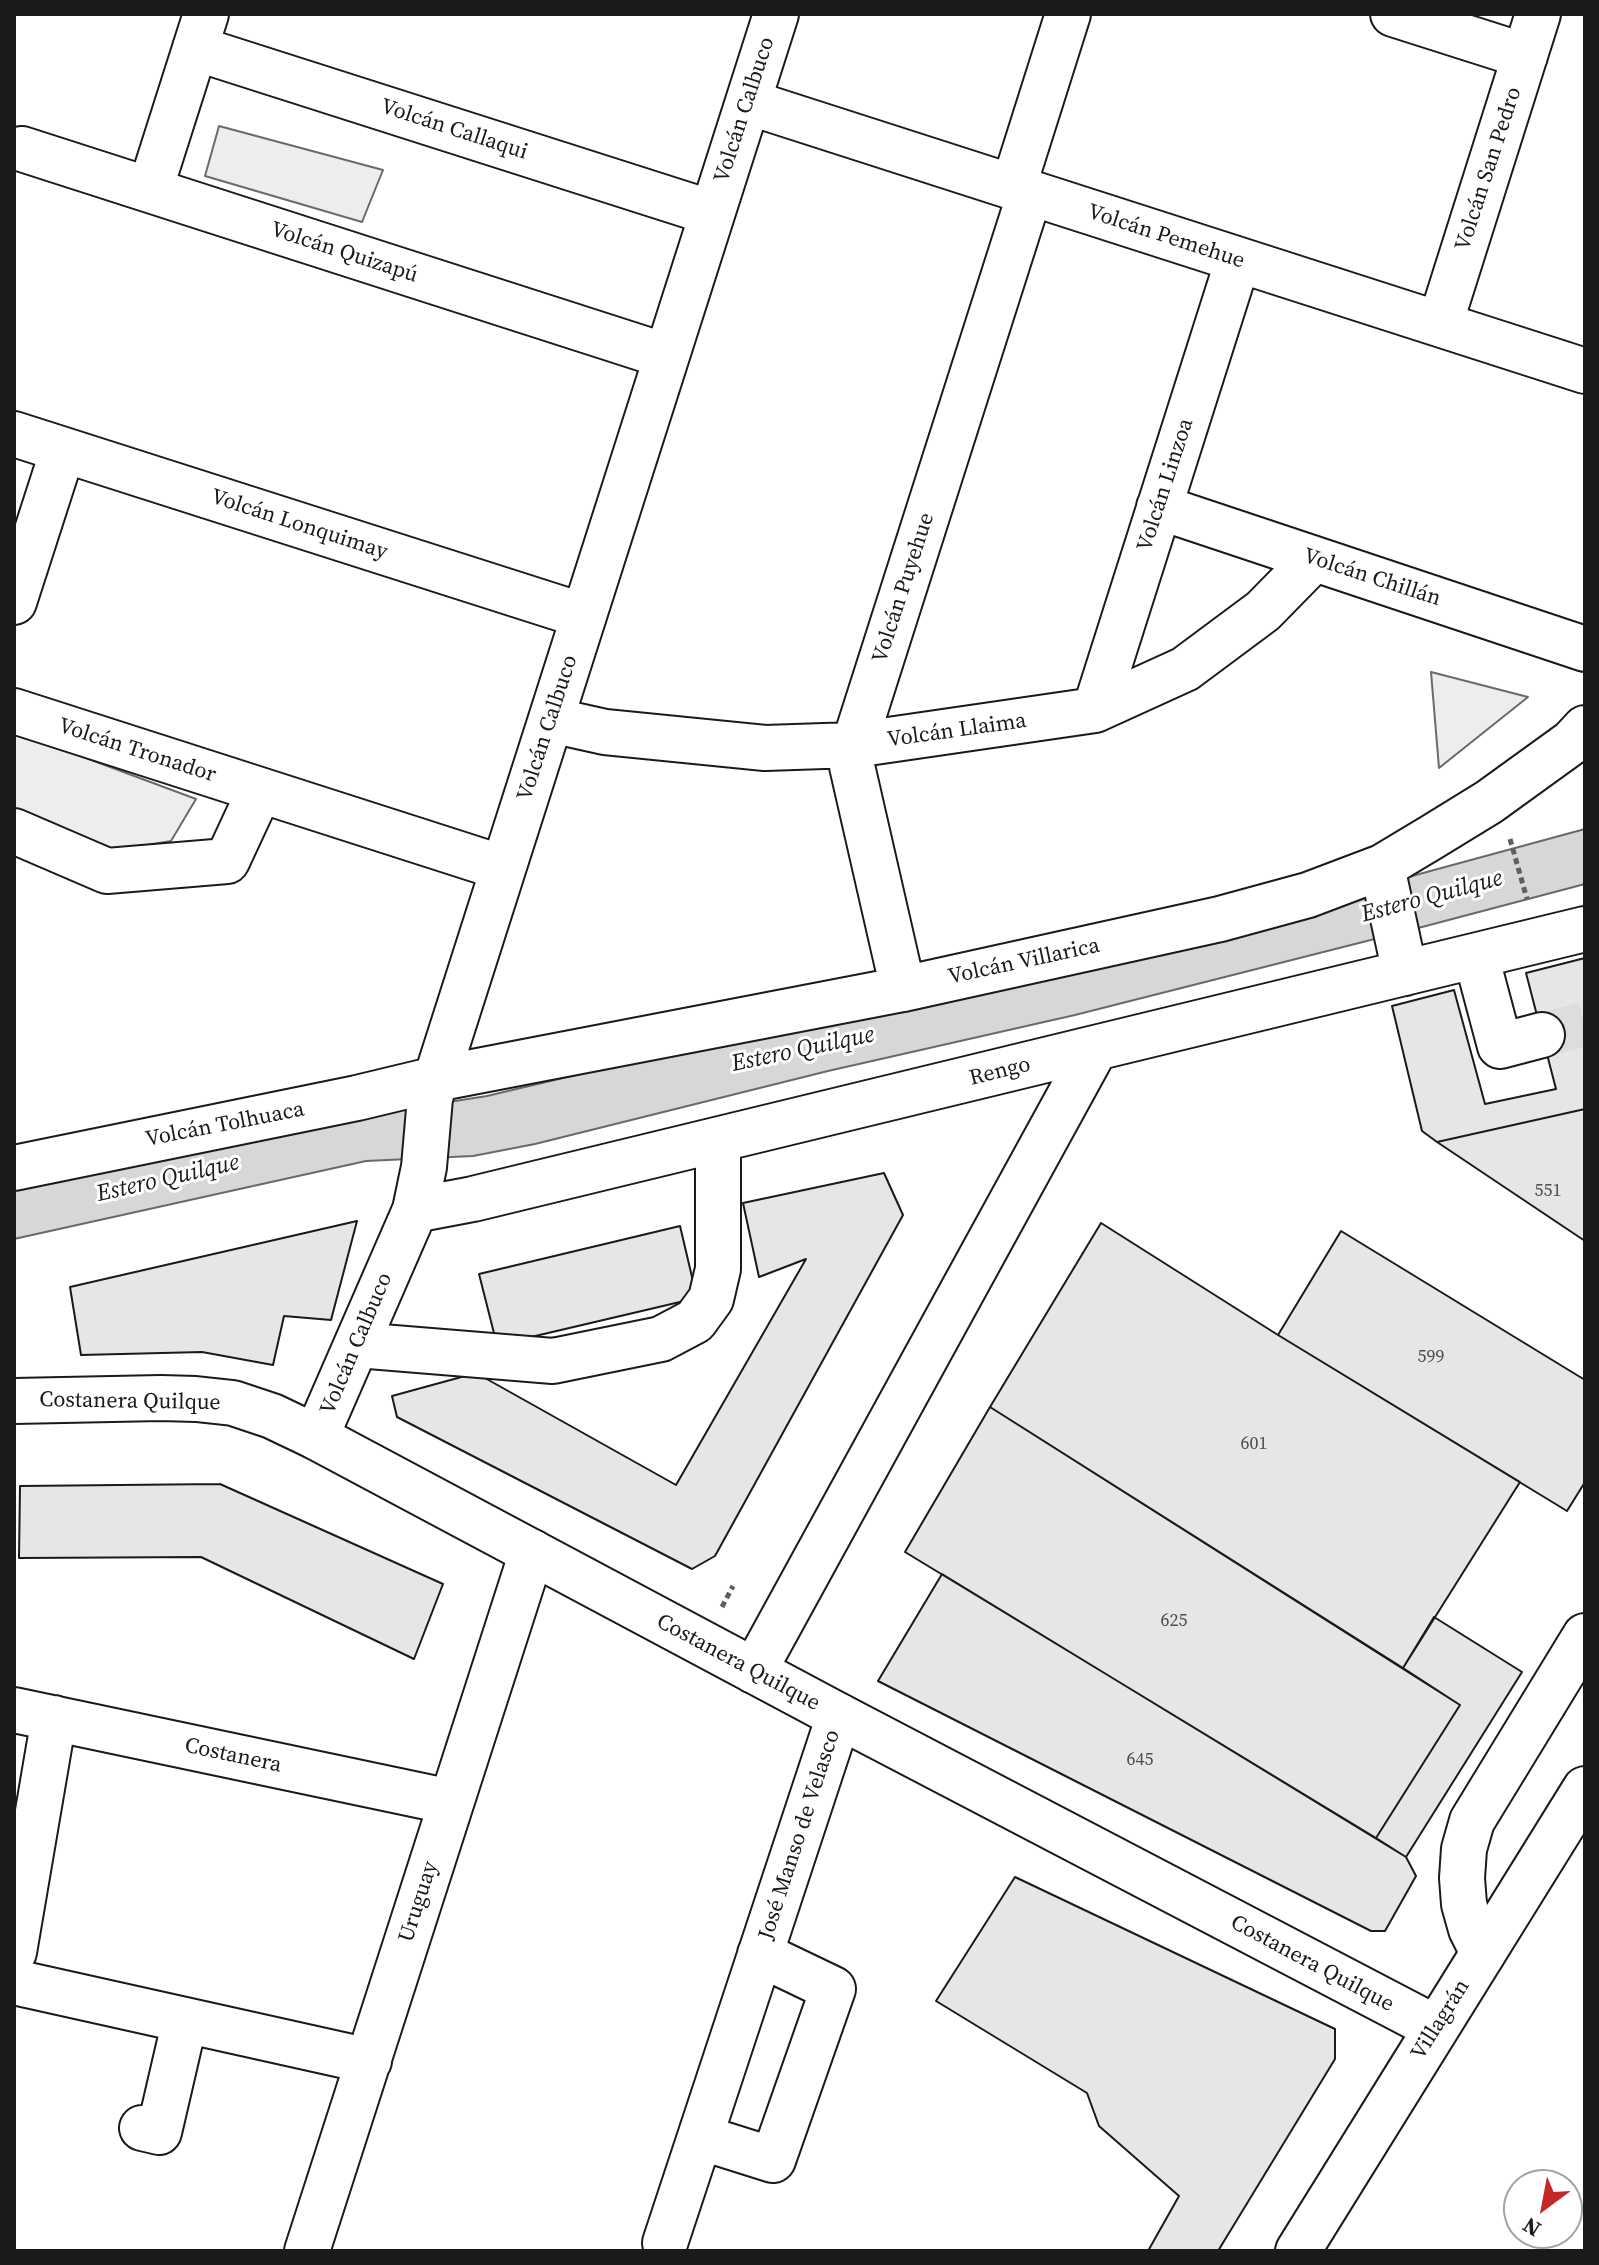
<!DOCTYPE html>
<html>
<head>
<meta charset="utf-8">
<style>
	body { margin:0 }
	#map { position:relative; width:1599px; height:2265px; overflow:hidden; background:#fff; font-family:"Source Serif 4",serif }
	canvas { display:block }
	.frame { position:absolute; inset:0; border:16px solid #1a1a1a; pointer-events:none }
	.north { position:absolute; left:1503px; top:2169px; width:80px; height:80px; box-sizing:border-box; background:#fff; border:2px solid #a3a3a3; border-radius:50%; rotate:212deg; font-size:22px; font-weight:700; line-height:32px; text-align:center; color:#1a1a1a }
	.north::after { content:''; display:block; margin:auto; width:28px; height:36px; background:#c62828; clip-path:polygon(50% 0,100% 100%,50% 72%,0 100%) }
</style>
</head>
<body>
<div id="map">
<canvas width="1599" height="2265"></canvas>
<div class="frame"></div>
<div class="north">N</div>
</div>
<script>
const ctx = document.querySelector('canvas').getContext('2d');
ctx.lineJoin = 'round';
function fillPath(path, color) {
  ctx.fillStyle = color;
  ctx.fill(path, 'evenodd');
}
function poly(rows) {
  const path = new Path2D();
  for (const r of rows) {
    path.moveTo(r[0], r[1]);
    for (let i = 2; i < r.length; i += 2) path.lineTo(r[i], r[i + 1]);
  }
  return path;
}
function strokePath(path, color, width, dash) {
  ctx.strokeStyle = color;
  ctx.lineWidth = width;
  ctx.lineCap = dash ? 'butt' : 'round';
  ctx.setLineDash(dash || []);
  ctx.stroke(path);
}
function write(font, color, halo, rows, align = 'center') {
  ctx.font = font + ' "Source Serif 4",serif';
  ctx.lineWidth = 6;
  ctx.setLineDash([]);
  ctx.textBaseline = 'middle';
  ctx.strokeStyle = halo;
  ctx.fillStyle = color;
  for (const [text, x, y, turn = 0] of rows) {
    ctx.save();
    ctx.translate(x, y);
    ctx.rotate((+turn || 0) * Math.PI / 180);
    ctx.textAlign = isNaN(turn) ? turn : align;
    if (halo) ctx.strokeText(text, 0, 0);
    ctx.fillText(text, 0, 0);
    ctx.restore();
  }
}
const built = poly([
	[219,126,383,170,362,222,205,176,219,126],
	[1431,672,1528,697,1439,768,1431,672],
	[16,732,196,799,171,841,101,853,14,811,14,735,16,732]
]);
fillPath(built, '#ededed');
strokePath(built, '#6a6a6a', 2);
const water = poly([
	[1585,829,1585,884,1422,927,1075,1015,828,1071,535,1144,473,1156,366,1161,14,1239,14,1188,360,1116,487,1096,744,1035,1286,915,1412,876,1585,829]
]);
fillPath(water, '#d7d7d7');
strokePath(water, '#6a6a6a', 2);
const building = poly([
	[1585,958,1585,1109,1437,1142,1422,1131,1392,1006,1454,990,1485,1104,1556,1089,1526,973,1585,958],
	[1585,1109,1585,1241,1437,1142,1585,1109],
	[884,1173,903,1215,715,1556,692,1569,397,1417,392,1396,476,1373,676,1485,806,1259,759,1277,743,1203,884,1173],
	[357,1221,331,1320,284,1316,273,1365,202,1352,81,1355,70,1287,357,1221],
	[1101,1223,1278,1335,1520,1482,1403,1668,990,1407,1101,1223],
	[680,1226,697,1298,497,1345,479,1274,680,1226],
	[1341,1231,1585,1380,1585,1482,1567,1511,1278,1335,1341,1231],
	[990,1407,1460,1705,1376,1838,905,1552,990,1407],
	[220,1484,443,1584,414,1659,201,1557,19,1558,20,1486,220,1484],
	[942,1574,1406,1857,1416,1876,1385,1931,1371,1931,878,1681,942,1574],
	[1434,1617,1522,1672,1406,1857,1376,1838,1460,1705,1403,1668,1434,1617],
	[1015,1877,1335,2029,1335,2059,1218,2251,1148,2251,1179,2196,1099,2126,1087,2093,936,2001,1015,1877]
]);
fillPath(building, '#e6e6e6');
strokePath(building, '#1a1a1a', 2);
strokePath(poly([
	[1542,1035,1585,1024]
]), '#ddd', 44, [44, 22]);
const minor = poly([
	[1393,14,1525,56],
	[195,48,712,213],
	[748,102,1585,371],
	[22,149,666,356],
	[1013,188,1068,14],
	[150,190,206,14],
	[1440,324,1538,14],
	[14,434,584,616],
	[1159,507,1585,649],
	[14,602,63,450],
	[1095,710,1238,260],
	[14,711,503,868],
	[551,720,605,732,765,748,854,745,1095,710,1185,669,1263,611,1314,559],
	[14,831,107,871,227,861,260,790],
	[1382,867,1405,973],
	[1476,956,1500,1046,1542,1035],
	[903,989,852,766,854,745,1030,193],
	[14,1168,357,1098,436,1079,903,989,1220,919,1308,895,1382,867,1432,837,1489,802,1572,742,1585,728],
	[415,1210,473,1199,1585,929],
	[357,1345,553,1361,661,1339,695,1321,711,1299,718,1269,718,1140],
	[316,1437,415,1210,424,1167,430,1098,776,14],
	[754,1671,1095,1049],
	[14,1710,451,1802],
	[14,1952,54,1718],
	[1483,1953,1471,1929,1464,1904,1462,1878,1464,1849,1472,1821,1585,1636],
	[14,1982,369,2061],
	[142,2128,159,2132,185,2020],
	[700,2137,773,2160,833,1989,760,1954],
	[665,2243,839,1716],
	[307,2251,532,1552]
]);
const major = poly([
	[14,1401,161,1398,196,1399,233,1403,272,1416,316,1437,839,1716,1436,2028],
	[1298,2251,1585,1789]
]);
strokePath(minor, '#1a1a1a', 48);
strokePath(major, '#1a1a1a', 48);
strokePath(poly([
	[1510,839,1527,899],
	[722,1607,733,1586]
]), '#5f5f5f', 5, [6, 4]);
strokePath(minor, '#fff', 44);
strokePath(major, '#fff', 44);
write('18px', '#4d4d4d', null, [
	["551",1548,1191],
	["599",1431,1357],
	["601",1254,1444],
	["625",1174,1621],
	["645",1140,1760]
]);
write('22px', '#1a1a1a', '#fff', [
	["Volcán Calbuco",745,110,-72],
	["Volcán Callaqui",454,130,18],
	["Volcán San Pedro",1489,169,-72],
	["Volcán Pemehue",1166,237,18],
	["Volcán Quizapú",344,253,18],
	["Volcán Linzoa",1166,485,-72],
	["Volcán Lonquimay",299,525,18],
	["Volcán Chillán",1372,578,18],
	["Volcán Puyehue",904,588,-72],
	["Volcán Calbuco",548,728,-72],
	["Volcán Llaima",957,731,-8],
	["Volcán Tronador",137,751,18],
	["Volcán Villarica",1024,962,-12],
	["Rengo",1000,1072,-14],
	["Volcán Tolhuaca",225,1125,-11],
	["Volcán Calbuco",357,1344,-67],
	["Costanera Quilque",130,1402,1],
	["Costanera Quilque",738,1663,28],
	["Costanera",233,1756,12],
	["José Manso de Velasco",800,1835,-72],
	["Uruguay",419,1902,-72],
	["Costanera Quilque",1312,1964,28],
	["Villagrán",1441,2020,-58]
]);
write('italic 24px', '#1a1a1a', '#fff', [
	["Estero Quilque",1432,897,-15],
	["Estero Quilque",803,1050,-12],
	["Estero Quilque",168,1179,-13]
]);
</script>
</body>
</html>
